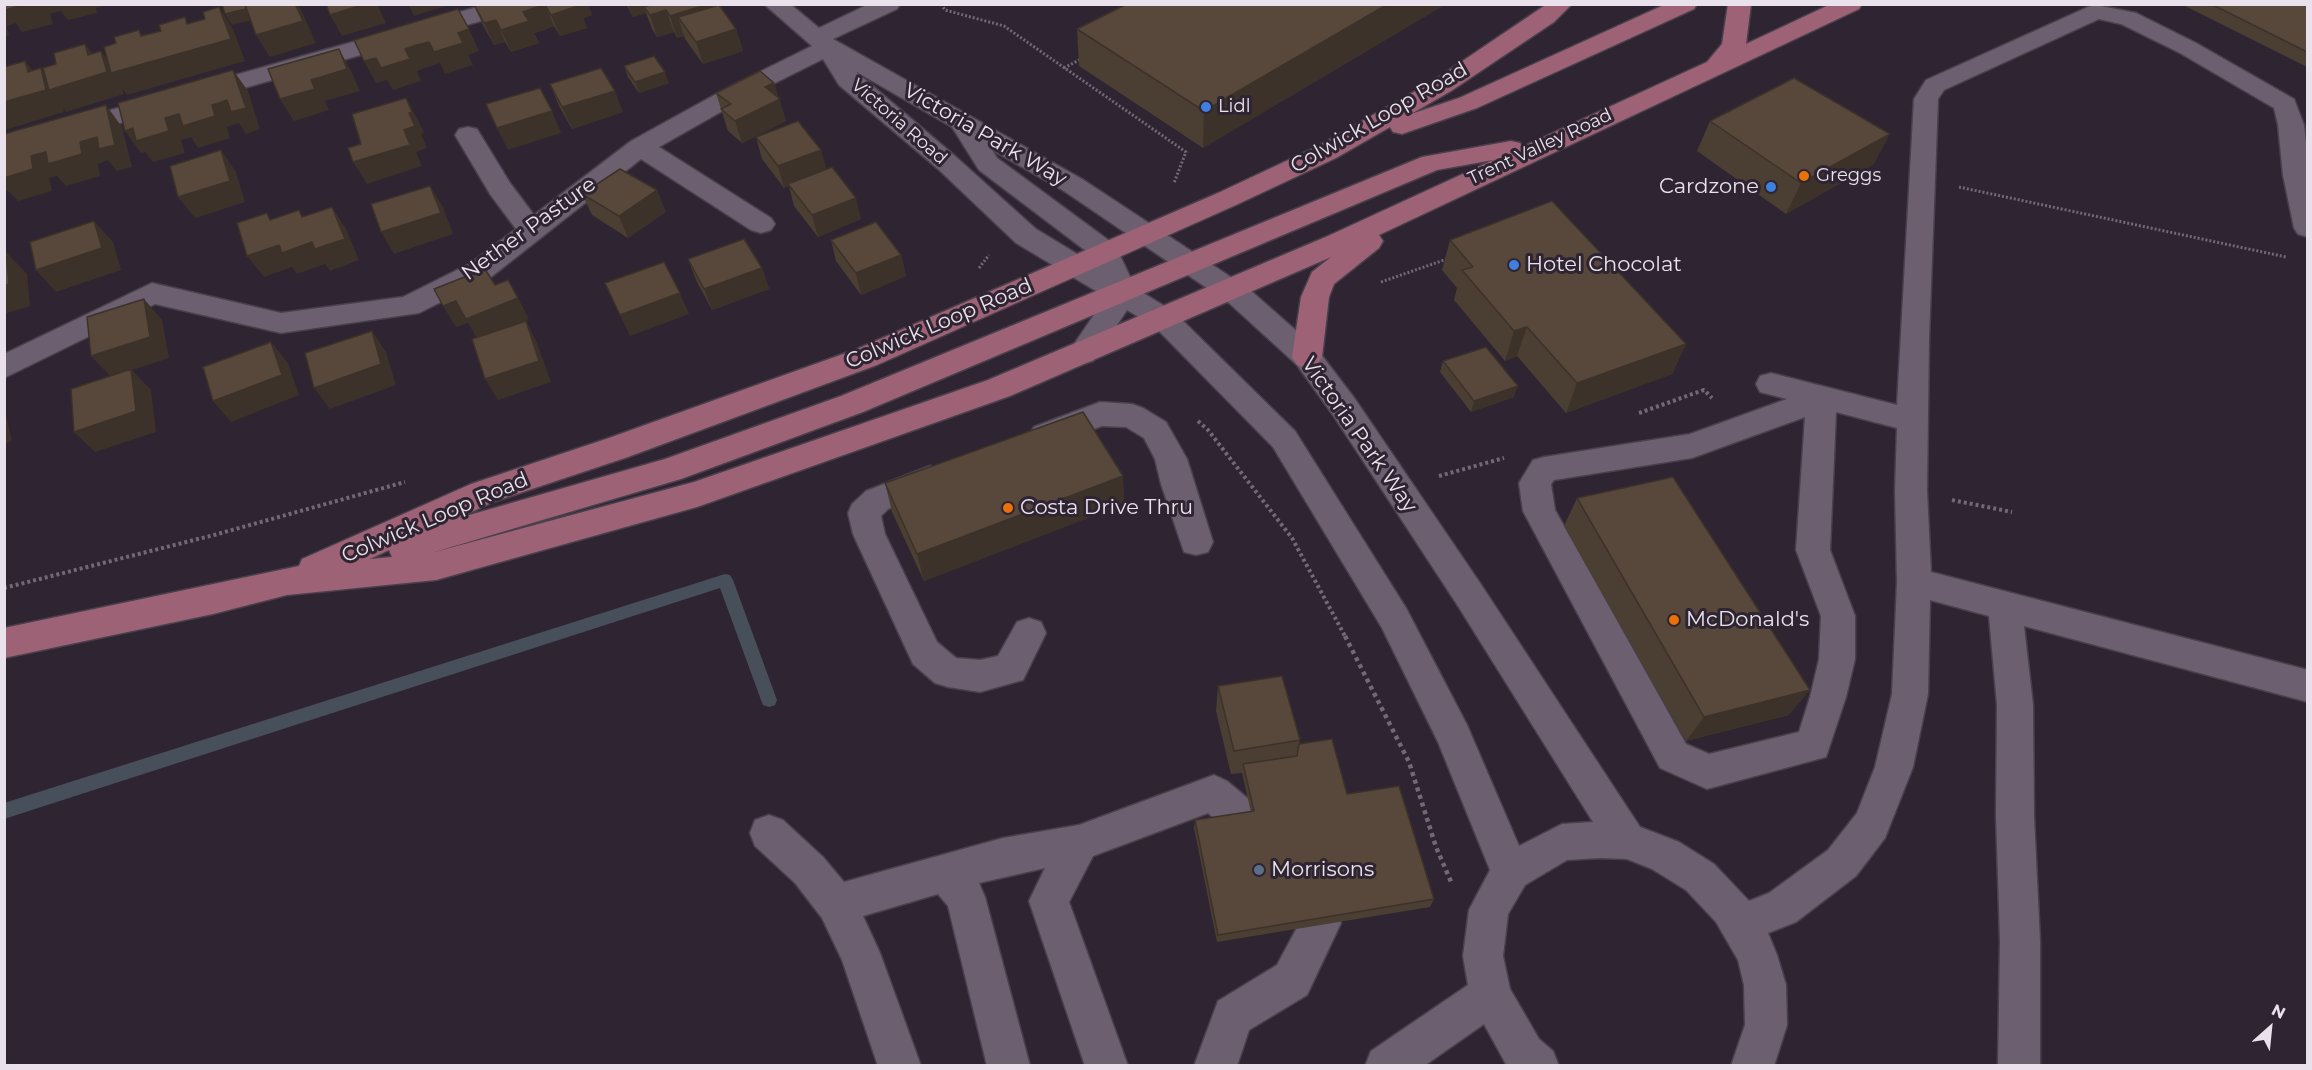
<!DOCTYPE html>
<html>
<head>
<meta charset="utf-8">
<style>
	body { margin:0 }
	#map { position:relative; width:2312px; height:1070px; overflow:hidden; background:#2f2432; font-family:Montserrat,sans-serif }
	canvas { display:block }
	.frame { position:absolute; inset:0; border:6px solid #e9e2ec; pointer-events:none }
	.north { position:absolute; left:2240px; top:998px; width:60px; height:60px; -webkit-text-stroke:4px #2f2432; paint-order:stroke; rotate:27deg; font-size:16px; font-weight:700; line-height:24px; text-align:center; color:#e9e2ec }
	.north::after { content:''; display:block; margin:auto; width:21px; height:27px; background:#e9e2ec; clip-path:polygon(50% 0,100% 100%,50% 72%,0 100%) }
</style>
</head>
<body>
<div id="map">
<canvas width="2312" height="1070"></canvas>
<div class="frame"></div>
<div class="north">N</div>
</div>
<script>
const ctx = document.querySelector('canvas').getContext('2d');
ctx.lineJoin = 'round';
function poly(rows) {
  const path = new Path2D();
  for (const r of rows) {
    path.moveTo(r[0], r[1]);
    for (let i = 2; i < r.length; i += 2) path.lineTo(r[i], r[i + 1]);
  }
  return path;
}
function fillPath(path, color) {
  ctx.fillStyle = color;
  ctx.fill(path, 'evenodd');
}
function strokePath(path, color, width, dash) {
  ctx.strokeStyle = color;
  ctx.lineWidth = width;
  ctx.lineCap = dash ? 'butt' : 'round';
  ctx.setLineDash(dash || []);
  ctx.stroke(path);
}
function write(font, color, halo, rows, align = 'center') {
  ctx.font = font + ' Montserrat,sans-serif';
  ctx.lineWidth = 6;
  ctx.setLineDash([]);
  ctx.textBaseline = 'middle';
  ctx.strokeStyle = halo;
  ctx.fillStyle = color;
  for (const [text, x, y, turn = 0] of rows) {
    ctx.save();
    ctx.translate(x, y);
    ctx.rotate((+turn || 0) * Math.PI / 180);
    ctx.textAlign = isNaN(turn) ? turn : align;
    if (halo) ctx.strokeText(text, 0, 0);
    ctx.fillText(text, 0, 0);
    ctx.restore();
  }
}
fillPath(poly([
	[725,574,730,575,733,580,777,700,775,705,769,707,763,705,761,700,720,588,4,819,4,803,725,574]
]), '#474f5b');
const minor = poly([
	[488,4,526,4,523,9,4,156,4,140,488,4],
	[764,4,790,4,819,28,869,4,900,4,897,9,833,39,1082,179,1249,289,1317,349,1355,399,1482,586,1640,827,1679,842,1714,864,1749,901,1769,893,1828,850,1857,813,1875,767,1892,694,1897,582,1895,491,1897,428,1836,412,1830,550,1855,616,1855,659,1846,697,1826,757,1707,789,1660,768,1523,511,1519,483,1533,460,1544,457,1690,434,1787,399,1760,392,1756,384,1760,376,1771,373,1897,405,1914,99,1926,80,2088,7,2096,5,2136,13,2196,43,2294,99,2304,125,2308,160,2308,237,2298,234,2294,228,2283,175,2278,125,2274,108,2180,53,2121,24,2099,19,1944,90,1938,99,1929,339,1927,491,1931,572,2308,670,2308,702,2024,626,2033,705,2034,816,2040,941,2040,1066,1998,1066,2000,941,1996,816,1997,705,1989,616,1930,600,1928,694,1913,767,1885,838,1856,876,1796,922,1768,933,1777,955,1786,985,1787,1025,1774,1066,1731,1066,1745,1025,1744,985,1738,960,1716,922,1686,890,1652,869,1627,859,1600,858,1567,860,1525,885,1508,914,1503,956,1510,989,1539,1039,1553,1051,1559,1066,1507,1066,1484,1024,1424,1066,1365,1066,1371,1051,1468,985,1463,956,1469,910,1490,870,1438,742,1382,628,1273,447,1154,326,1127,310,1093,361,1083,364,1073,361,1068,353,1106,297,1016,243,937,168,839,85,823,59,747,97,659,147,771,218,775,224,771,230,761,233,751,230,641,159,491,277,419,313,281,333,155,304,4,378,4,354,152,283,281,313,403,297,471,263,516,229,490,194,455,135,459,129,468,127,477,129,510,183,534,215,631,141,729,87,812,46,764,4],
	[855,71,952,127,979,170,1094,257,1097,266,1036,229,955,156,855,71],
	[992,150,1064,191,1229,303,1297,365,1333,415,1458,606,1593,822,1562,824,1519,846,1467,725,1406,608,1295,431,1174,312,1132,286,1133,283,1115,245,997,158,992,150],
	[1805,417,1796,550,1821,616,1819,659,1810,697,1799,732,1709,754,1686,744,1555,510,1551,484,1554,480,1692,458,1805,417],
	[1100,402,1132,404,1143,408,1166,422,1187,459,1213,542,1208,552,1196,555,1184,552,1161,484,1155,459,1144,438,1126,427,1102,426,1045,447,1034,443,1029,435,1034,427,1100,402],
	[930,466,941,470,946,479,941,488,888,509,881,516,885,534,937,642,956,658,980,660,998,656,1017,622,1029,618,1041,622,1046,633,1023,680,980,692,948,687,935,683,913,664,853,534,848,513,852,504,866,491,930,466],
	[1214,775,1227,781,1258,807,1263,820,1258,833,1244,838,1230,833,1208,813,1093,856,1069,902,1128,1066,1085,1066,1029,901,1045,868,979,883,985,897,1030,1066,987,1066,948,906,938,894,863,916,880,953,921,1066,878,1066,842,960,822,918,795,883,755,846,750,833,755,820,769,815,783,820,823,857,844,882,1003,838,1079,825,1214,775],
	[1321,903,1335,909,1341,923,1307,995,1249,1030,1237,1066,1194,1066,1218,1001,1277,965,1307,909,1321,903]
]);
const major = poly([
	[1547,4,1572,4,1554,22,1451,91,1411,114,1459,98,1666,4,1697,4,1694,9,1477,108,1402,134,1393,132,1390,127,1336,158,1236,205,877,365,628,457,493,502,459,518,665,459,841,396,1422,157,1511,141,1520,143,1522,147,1707,62,1722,44,1728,4,1751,4,1746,44,1831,4,1862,4,1859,9,1379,235,1383,241,1379,248,1334,284,1329,297,1322,357,1317,365,1307,368,1297,365,1292,357,1301,297,1312,272,1331,257,1010,396,697,507,436,580,287,595,213,614,4,658,4,628,299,566,302,559,471,484,606,439,857,349,1218,193,1318,146,1433,81,1547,4],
	[1493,160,1328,236,988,380,694,482,431,553,681,479,863,412,1437,170,1493,160],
	[389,550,392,557,370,559,389,550]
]);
strokePath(minor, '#49404c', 3);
strokePath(major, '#49404c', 3);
strokePath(poly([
	[941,4,945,10,1004,26,1186,152,1174,183],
	[1064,68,1081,59],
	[1959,187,2286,257],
	[979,268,989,255],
	[1381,282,1447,259]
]), '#726975', 3, [2, 2]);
strokePath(poly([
	[1639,413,1704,390,1712,398],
	[1198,421,1208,430,1292,538,1346,638],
	[1439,476,1504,458],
	[1952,500,2012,512],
	[4,588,214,535,405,482]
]), '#726975', 4, [3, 3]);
strokePath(poly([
	[1345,636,1409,762,1436,847,1452,884]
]), '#726975', 4.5, [4, 4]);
fillPath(minor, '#6c5f70');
fillPath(major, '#9d6275');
fillPath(poly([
	[473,4,588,4,592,15,583,18,587,28,560,36,554,26,544,30,534,33,539,43,511,52,505,42,494,45,483,25],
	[626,4,719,4,736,29,743,51,703,64,685,39,684,36,677,38,674,32,657,37,652,29,646,13,633,17],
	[1446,4,1203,148,1079,66,1077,29],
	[2181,4,2307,4,2307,67],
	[624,66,669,83,639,93,628,77],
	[774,83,786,121,742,143,728,131,716,93],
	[550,84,623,112,572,129,559,106],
	[1710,121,1874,164,1786,214,1697,151],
	[756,137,821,150,826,169,861,219,818,237,794,206,789,186,784,188,762,159],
	[582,194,666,212,628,238,592,215],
	[831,240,901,255,906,276,861,295,836,261],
	[1450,240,1686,344,1672,374,1566,413,1517,356,1505,361,1454,300,1457,288,1442,270],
	[688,259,762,268,769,289,712,310,696,280],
	[1443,361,1514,397,1471,412,1440,372],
	[1123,476,1124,504,924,581,892,512,885,483],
	[1577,498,1789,715,1686,741,1564,526],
	[1218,686,1300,740,1299,744,1347,794,1434,899,1430,907,1217,942,1194,828,1195,820,1251,812,1242,773,1231,774,1216,711]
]), '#4b3e33');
fillPath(poly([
	[4,4,104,4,104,6,96,8,97,13,68,20,61,11,50,14,53,24,22,32,16,23,7,26,9,36,4,37],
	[295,4,298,4,302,12,316,43,270,57,256,35],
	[365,4,377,4,386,23,342,36,330,15],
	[408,4,452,4,414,16],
	[576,4,588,4,592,15,583,18,587,28,560,36,551,15],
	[628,4,657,4,644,7,646,13,633,17],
	[708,4,719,4,725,23,678,17,684,36,677,38,670,16],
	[1388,4,1446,4,1203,148,1204,111],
	[545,5,554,26,534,33,539,43,511,52,501,30,523,12],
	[219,7,233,29,245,61,127,95,122,88,124,94,66,112,63,107,64,112,5,130,4,129,4,102,28,72,25,61,43,83,41,68,56,88,88,55,85,44,101,66,101,51,116,71,231,39],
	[246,9,253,20,232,25,225,14],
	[666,10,674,32,657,37,650,15],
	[496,20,505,42,494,45,484,23],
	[469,29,479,51,468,55,473,65,445,74,440,63,428,67,417,71,421,81,393,90,387,80,376,83,364,61],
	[736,29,743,51,703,64,696,42],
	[339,49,351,71,360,91,325,101,329,110,294,121,280,99,311,80],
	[233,70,248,91,260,129,246,134,239,123,227,127,230,138,198,148,191,137,181,140,185,153,153,162,145,152,141,153,125,131,165,118],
	[665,72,669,83,639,93,635,82],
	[774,83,786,121,742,143,735,121,765,87],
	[615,91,623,112,572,129,562,107],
	[406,98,418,120,424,133,421,134,427,148,416,152,422,166,367,184,353,162,404,130,409,113],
	[106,105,122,127,132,167,117,171,108,160,98,164,100,176,66,186,57,176,49,178,52,191,18,201,8,191,7,191,4,188,4,176,31,156,80,142],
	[552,111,561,133,508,150,497,128],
	[1890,134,1874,164,1786,214,1801,183],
	[221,150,236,172,245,202,195,218,178,197],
	[821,150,827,172,788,184,789,186,784,188,778,166],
	[430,186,443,207,453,234,394,254,381,232],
	[657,190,666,212,628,238,619,216],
	[856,198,861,219,818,237,812,215],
	[332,207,346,229,359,260,330,271,325,264,297,274,292,267,264,277,247,256,279,245],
	[94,221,113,242,121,270,56,292,36,270],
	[6,252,27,274,30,306,4,314,4,286],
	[901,255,906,276,861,295,856,273],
	[762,268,769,289,712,310,704,289],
	[680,293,689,314,630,336,620,315],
	[518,298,529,319,478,340,468,323,456,327,443,306,456,301],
	[144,299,162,320,169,358,132,370,151,390,156,432,95,452,74,432,111,377,91,356],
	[526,321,537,343,551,382,498,400,485,379],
	[1527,327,1517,356,1505,361,1514,331],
	[372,331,386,352,396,385,330,409,314,388],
	[271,342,288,363,299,395,231,422,213,401],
	[1686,344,1672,374,1566,413,1577,383],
	[1518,386,1514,397,1471,412,1474,401],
	[4,407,12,441,4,444],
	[1123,476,1124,504,924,581,917,554],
	[1810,690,1789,715,1686,741,1704,717]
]), '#3d3229');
const building = poly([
	[4,4,26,4,5,10,4,4],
	[222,4,245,4,246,9,225,14,222,4],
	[245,4,295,4,303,21,256,35,245,4],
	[326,4,365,4,330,15,326,4],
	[474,4,577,4,578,6,551,15,545,5,534,8,523,12,529,21,501,30,496,20,484,23,474,4],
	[653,4,708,4,670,16,666,10,650,15,644,7,653,4],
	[1127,4,1388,4,1204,111,1077,29,1127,4],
	[2211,4,2307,4,2307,52,2211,4],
	[719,5,736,29,696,42,678,17,719,5],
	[219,7,231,39,111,73,104,47,116,43,114,37,139,30,141,36,161,31,159,25,185,17,187,24,205,19,203,12,219,7],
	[458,9,469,29,458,33,463,43,434,52,429,42,417,45,405,49,410,59,381,68,376,58,364,61,354,40,458,9],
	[85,44,88,55,101,51,107,72,49,90,43,68,56,64,54,53,85,44],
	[339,49,347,69,311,80,315,89,280,99,268,69,339,49],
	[654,56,665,72,635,82,624,66,654,56],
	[25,61,28,72,41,68,46,90,4,102,4,67,25,61],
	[601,68,615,91,562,107,550,84,601,68],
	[233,70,246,108,231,112,227,100,219,103,212,105,215,116,183,126,179,114,165,118,169,131,136,141,133,128,125,131,118,103,233,70],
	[760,71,774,83,765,87,780,99,735,121,721,109,731,104,716,93,760,71],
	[1794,78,1890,134,1801,183,1710,121,1794,78],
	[540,88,552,111,497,128,486,104,540,88],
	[406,98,412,112,409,113,415,126,404,130,410,145,353,162,348,148,361,144,352,114,406,98],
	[106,105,115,145,99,149,97,137,80,142,82,154,48,164,46,152,31,156,33,169,4,178,4,134,106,105],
	[798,121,821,150,778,166,756,137,798,121],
	[221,150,230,181,178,197,170,166,221,150],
	[832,167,856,198,812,215,788,184,832,167],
	[620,169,657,190,619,216,582,194,620,169],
	[430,186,441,213,381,232,371,204,430,186],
	[1552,201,1686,344,1577,383,1527,327,1514,331,1462,270,1473,267,1450,240,1552,201],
	[332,207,345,239,315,249,312,242,282,253,279,245,247,256,237,223,267,213,270,220,299,210,302,217,332,207],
	[94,221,102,248,36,270,30,242,94,221],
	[876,222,901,255,856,273,831,240,876,222],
	[744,239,762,268,704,289,688,259,744,239],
	[6,252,9,284,4,286,4,253,6,252],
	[664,262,680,293,620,315,605,283,664,262],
	[485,269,495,285,508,280,518,298,466,319,456,301,443,306,434,289,485,269],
	[144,299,150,337,91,356,87,317,144,299],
	[526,321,539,361,485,379,472,339,526,321],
	[372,331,381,364,314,388,305,353,372,331],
	[271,342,282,375,213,401,203,367,271,342],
	[1486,347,1518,386,1474,401,1443,361,1486,347],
	[131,369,136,411,74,432,71,389,131,369],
	[1083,412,1123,476,917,554,885,483,1083,412],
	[1673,477,1810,690,1704,717,1577,498,1673,477],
	[1282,676,1300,740,1234,751,1218,686,1282,676],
	[1332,739,1347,794,1399,786,1434,899,1218,935,1195,820,1254,811,1243,764,1297,756,1299,744,1332,739]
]);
fillPath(building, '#57483b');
strokePath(building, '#3d3229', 1.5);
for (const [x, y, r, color] of [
	[1206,107,6,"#3f7fe0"],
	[1804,176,6,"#e8710a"],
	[1771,187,6,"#3f7fe0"],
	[1514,265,6,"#3f7fe0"],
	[1008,508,6,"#e8710a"],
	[1674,620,6,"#e8710a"],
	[1259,870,6,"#5c6f8a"]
]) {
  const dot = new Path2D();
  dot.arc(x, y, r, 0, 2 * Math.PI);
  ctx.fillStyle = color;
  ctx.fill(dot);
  strokePath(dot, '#2f2432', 2);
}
write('18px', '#e9e2ec', '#2f2432', [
	["Lidl",1218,107],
	["Greggs",1816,176]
], 'left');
write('18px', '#e9e2ec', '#2f2432', [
	["Victoria Road",899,122,41],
	["Trent Valley Road",1540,147,-25]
]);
write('21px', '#e9e2ec', '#2f2432', [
	["Colwick Loop Road",1379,118,-30],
	["Victoria Park Way",985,135,30],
	["Nether Pasture",529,229,-36],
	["Colwick Loop Road",939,324,-23],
	["Victoria Park Way",1359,435,55],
	["Colwick Loop Road",435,518,-23]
]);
write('21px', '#e9e2ec', '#2f2432', [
	["Cardzone",1759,187,"right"],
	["Hotel Chocolat",1526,265],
	["Costa Drive Thru",1020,508],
	["McDonald's",1686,620],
	["Morrisons",1271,870]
], 'left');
</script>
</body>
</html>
